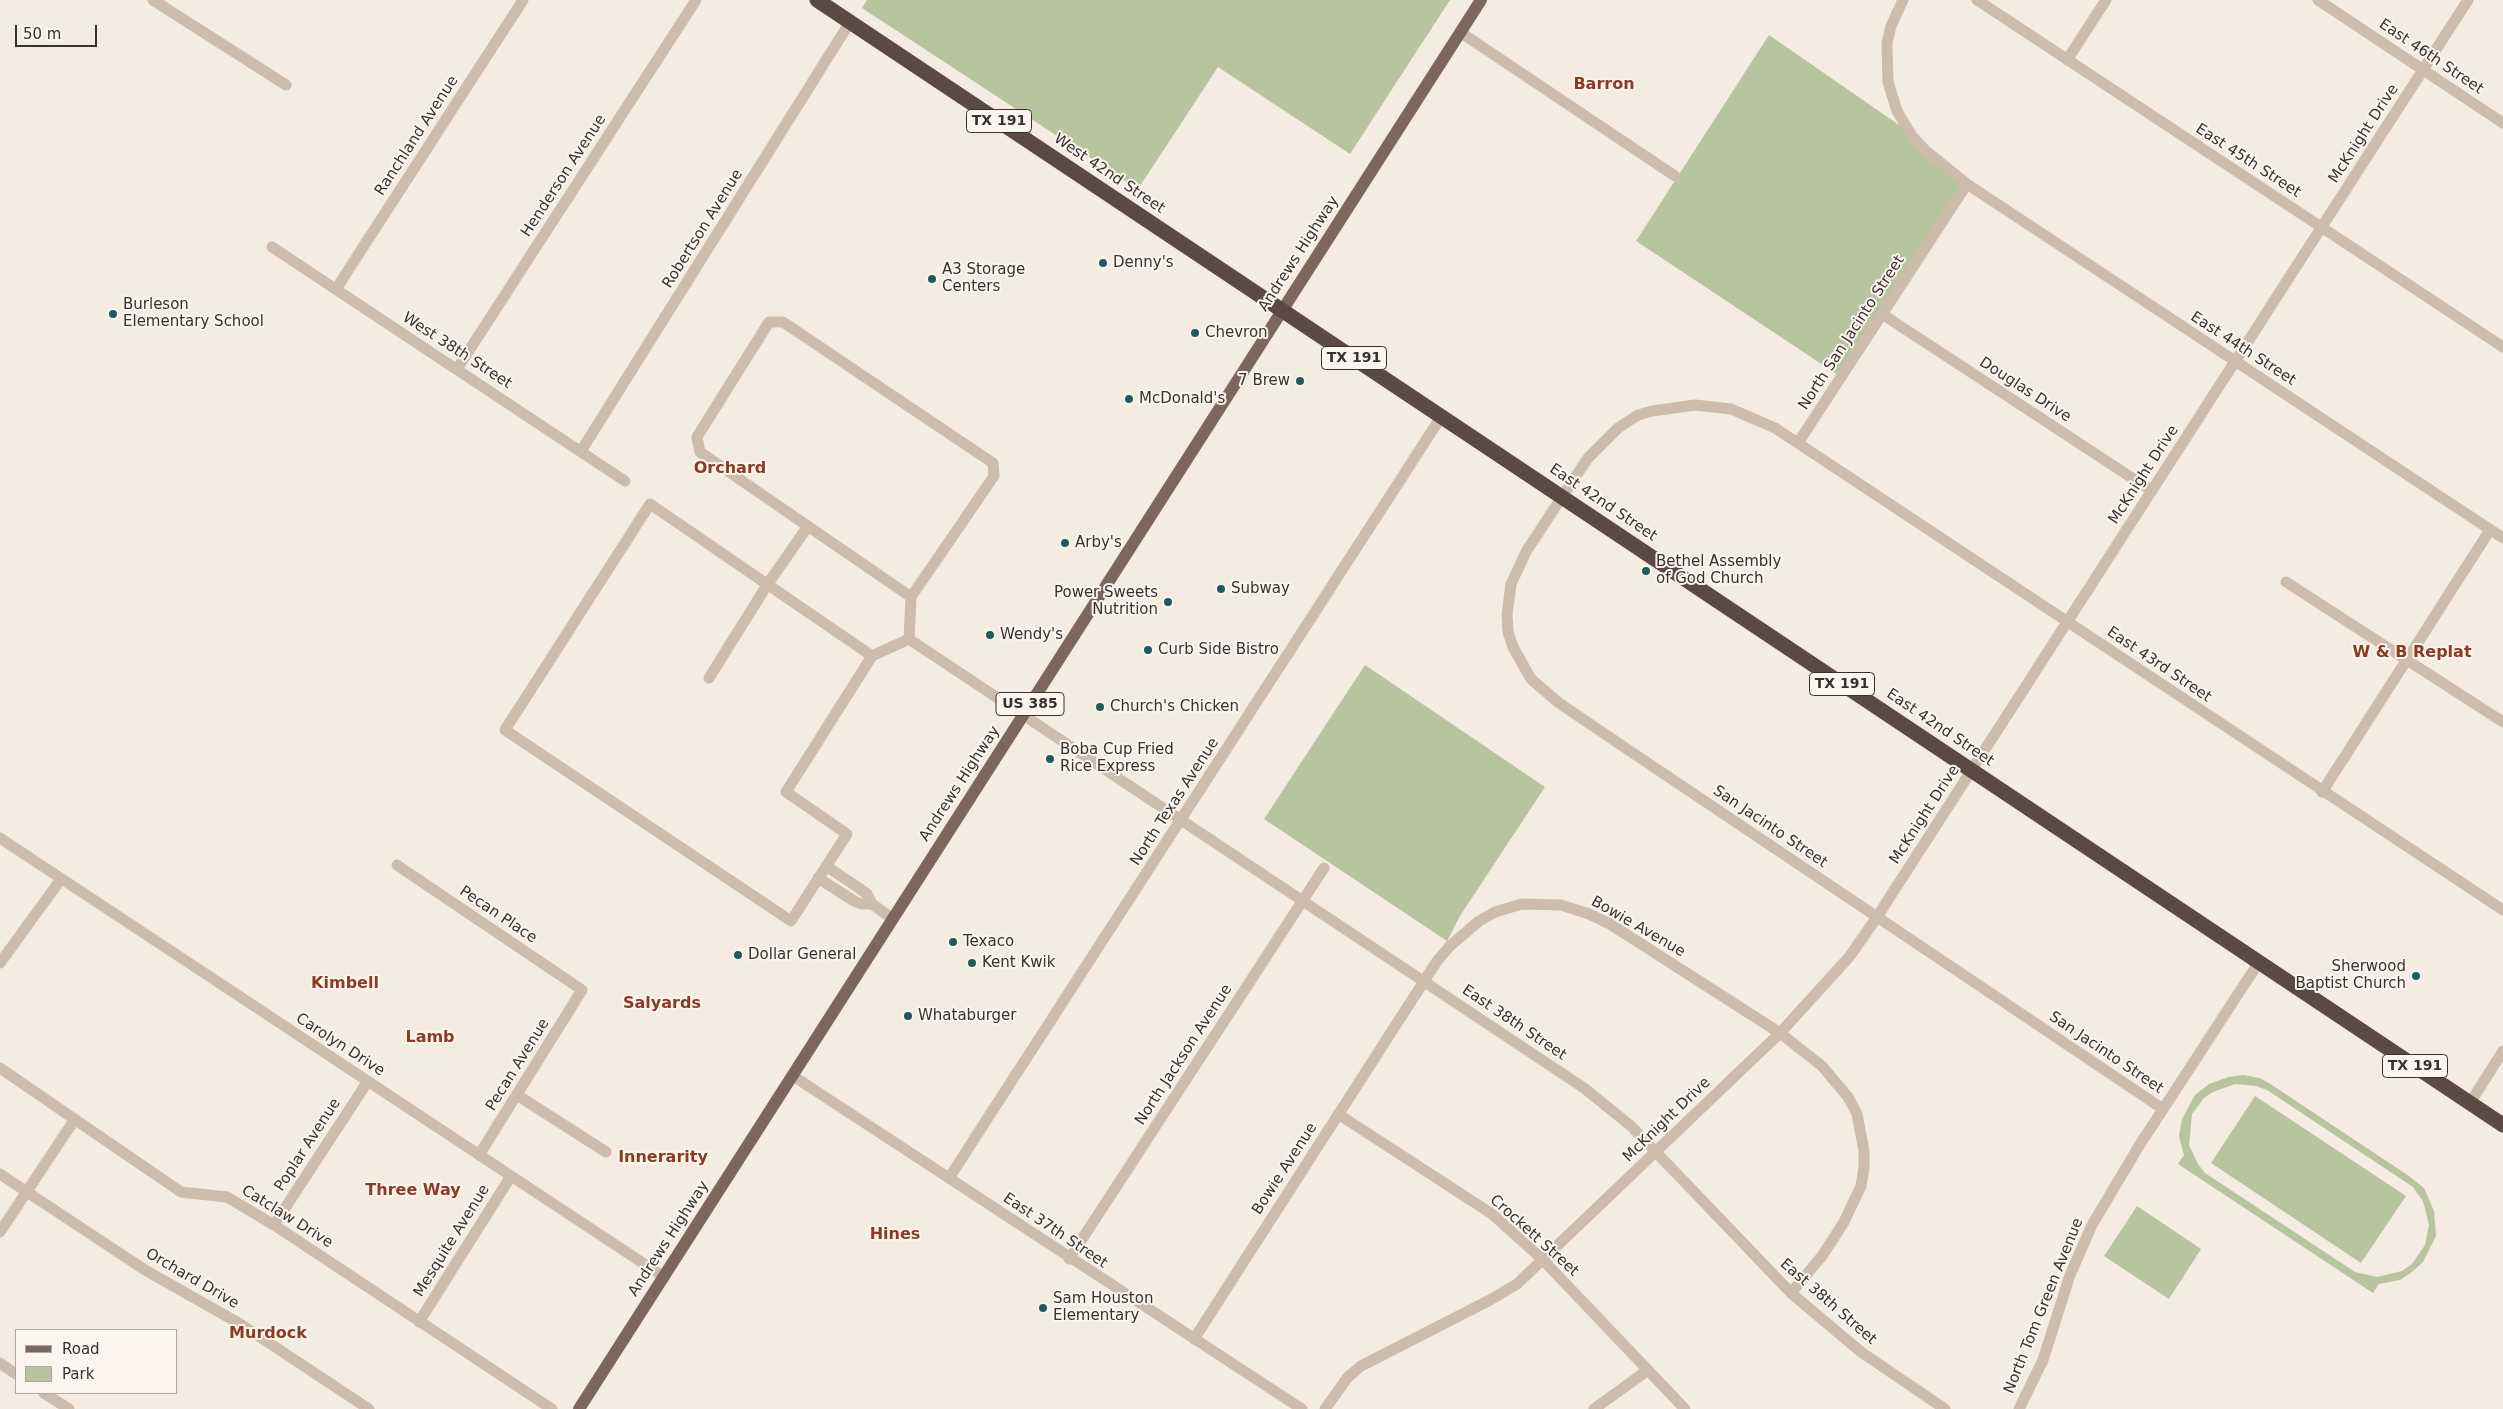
<!DOCTYPE html>
<html>
<head>
<meta charset="utf-8">
<style>
	body { margin:0 }
	#map { position:relative; width:2503px; height:1409px; overflow:hidden; background:#f4ebe1; font-family:"DejaVu Sans",sans-serif }
	canvas { display:block }
	.legend { position:absolute; left:15px; top:1329px; width:162px; height:65px; box-sizing:border-box; background:#fbf5ee; border:1px solid #aea6a0; margin:0; padding:6px 9px; list-style:none; font-size:15px; color:#3b302b }
	.legend li { display:flex; align-items:center; gap:10px; height:25px }
	.legend b { width:25px; border:1px solid #aea6a0 }
	.scale { position:absolute; left:15px; top:25px; width:82px; height:22px; box-sizing:border-box; border:2px solid #3b302b; border-top:0; padding-left:6px; font-size:15px; line-height:18px; white-space:nowrap; color:#3b302b; -webkit-text-stroke:4px #fbf5ee; paint-order:stroke }
</style>
</head>
<body>
<div id="map">
<canvas width="2503" height="1409"></canvas>
<ul class="legend">
<li><b style="height:6px;background:#7d675c"></b>Road</li>
<li><b style="height:14px;background:#b8c4a0"></b>Park</li>
</ul>
<div class="scale">50 m</div>
</div>
<script>
const ctx = document.querySelector('canvas').getContext('2d');
ctx.lineJoin = 'round';
function fillPath(path, color) {
  ctx.fillStyle = color;
  ctx.fill(path, 'evenodd');
}
function poly(rows) {
  const path = new Path2D();
  for (const r of rows) {
    path.moveTo(r[0], r[1]);
    for (let i = 2; i < r.length; i += 2) path.lineTo(r[i], r[i + 1]);
  }
  return path;
}
function strokePath(path, color, width, dash) {
  ctx.strokeStyle = color;
  ctx.lineWidth = width;
  ctx.lineCap = dash ? 'butt' : 'round';
  ctx.setLineDash(dash || []);
  ctx.stroke(path);
}
function write(font, color, halo, rows, align = 'center') {
  ctx.font = font + ' "DejaVu Sans",sans-serif';
  ctx.lineWidth = 4;
  ctx.setLineDash([]);
  ctx.textBaseline = 'middle';
  ctx.strokeStyle = halo;
  ctx.fillStyle = color;
  for (const [text, x, y, turn = 0] of rows) {
    ctx.save();
    ctx.translate(x, y);
    ctx.rotate((+turn || 0) * Math.PI / 180);
    ctx.textAlign = isNaN(turn) ? turn : align;
    if (halo) ctx.strokeText(text, 0, 0);
    ctx.fillText(text, 0, 0);
    ctx.restore();
  }
}
fillPath(poly([
	[867,0,1450,0,1350,154,1218,67,1138,189,862,8],
	[1769,35,1899,125,1967,184,1841,377,1636,241],
	[1365,665,1545,787,1460,916,1447,941,1264,819],
	[2243,1075,2260,1078,2272,1085,2409,1176,2424,1188,2434,1211,2436,1236,2423,1262,2412,1272,2400,1280,2379,1284,2373,1293,2178,1164,2184,1155,2179,1136,2182,1119,2195,1095,2209,1084,2228,1077],
	[2235,1084,2256,1086,2267,1090,2413,1187,2423,1201,2429,1225,2425,1245,2412,1264,2402,1271,2377,1277,2355,1272,2205,1173,2198,1164,2189,1145,2192,1114,2204,1098,2213,1092],
	[2255,1096,2406,1196,2361,1263,2211,1163],
	[2137,1206,2201,1249,2169,1299,2104,1256]
]), '#b8c4a0');
strokePath(poly([
	[153,0,286,85],
	[1903,0,1891,26,1887,43,1888,82,1897,111,1912,136,1925,150,1967,184,2503,538],
	[1977,0,2503,347],
	[2318,0,2503,123],
	[1460,32,1675,176],
	[2067,60,2106,0],
	[272,247,625,481],
	[336,289,523,0],
	[1882,314,2152,491],
	[457,369,696,0],
	[1798,443,1967,184],
	[581,451,850,22],
	[2286,582,2503,722],
	[909,639,1584,1088,1631,1126,1791,1293,1861,1352,1945,1409],
	[909,639,911,597,994,476,993,463,783,322,769,322,697,437,700,452,911,597],
	[872,656,650,504,505,730,791,921,847,834,786,792,872,656,909,639],
	[709,678,767,585,808,526],
	[2322,792,2490,530],
	[0,838,664,1277],
	[397,865,582,990,479,1155],
	[826,866,859,888,867,894,872,904,893,919],
	[818,878,854,901,861,904,872,904],
	[0,963,61,879],
	[0,1068,181,1192,227,1197,274,1225,552,1409],
	[793,1076,1302,1409],
	[517,1095,606,1152],
	[2470,1103,2503,1051],
	[2163,1109,1627,749,1559,703,1531,679,1513,647,1508,632,1507,615,1511,584,1527,550,1562,497,1588,458,1618,428,1638,415,1652,411,1695,405,1731,409,1775,428,2503,910],
	[1338,1114,1492,1214,1543,1260,1685,1409],
	[0,1174,145,1270,242,1325,369,1409],
	[949,1178,1441,417],
	[274,1225,368,1081],
	[0,1232,75,1119],
	[1069,1259,1324,868],
	[419,1322,511,1176],
	[1194,1339,1437,961,1450,946,1479,921,1495,912,1522,904,1561,905,1589,914,1610,924,1780,1033,1822,1066,1848,1097,1857,1114,1864,1151,1864,1168,1861,1186,1844,1222,1822,1256,1791,1293],
	[0,1363,16,1374],
	[44,1393,69,1409],
	[1325,1409,1348,1377,1361,1366,1490,1300,1517,1284,1780,1033,1850,956,1877,917,2468,0],
	[1594,1409,1648,1370],
	[2019,1409,2043,1360,2070,1275,2092,1225,2139,1146,2259,962]
]), '#cdbbac', 11);
strokePath(poly([
	[579,1409,1481,0]
]), '#7d675c', 12);
strokePath(poly([
	[817,0,2503,1125]
]), '#5c4a42', 15);
for (const [x, y, r, color] of [
	[1103,263,5,"#1f5a5e"],
	[932,279,5,"#1f5a5e"],
	[113,314,5,"#1f5a5e"],
	[1195,333,5,"#1f5a5e"],
	[1300,381,5,"#1f5a5e"],
	[1129,399,5,"#1f5a5e"],
	[1065,543,5,"#1f5a5e"],
	[1646,571,5,"#1f5a5e"],
	[1221,589,5,"#1f5a5e"],
	[1168,602,5,"#1f5a5e"],
	[990,635,5,"#1f5a5e"],
	[1148,650,5,"#1f5a5e"],
	[1100,707,5,"#1f5a5e"],
	[1050,759,5,"#1f5a5e"],
	[953,942,5,"#1f5a5e"],
	[738,955,5,"#1f5a5e"],
	[972,963,5,"#1f5a5e"],
	[2416,976,5,"#1f5a5e"],
	[908,1016,5,"#1f5a5e"],
	[1043,1308,5,"#1f5a5e"]
]) {
  const dot = new Path2D();
  dot.arc(x, y, r, 0, 2 * Math.PI);
  ctx.fillStyle = color;
  ctx.fill(dot);
  strokePath(dot, '#fbf5ee', 2);
}
for (const [x, y, w] of [
	[999,121,65],
	[1354,358,65],
	[1842,684,65],
	[1030,704,68],
	[2415,1066,65]
]) {
  const box = new Path2D();
  box.roundRect(x - w / 2, y - 11.5, w, 23, 4);
  ctx.fillStyle = '#fbf5ee';
  ctx.fill(box);
  strokePath(box, '#3b302b', 1);
}
write('bold 14px', '#3b302b', null, [
	["TX 191",999,121],
	["TX 191",1354,358],
	["TX 191",1842,684],
	["US 385",1030,704],
	["TX 191",2415,1066]
]);
write('15px', '#3b302b', '#fbf5ee', [
	["East 46th Street",2431,57,34],
	["McKnight Drive",2364,134,-57],
	["Ranchland Avenue",417,136,-57],
	["East 45th Street",2248,161,33],
	["West 42nd Street",1109,174,34],
	["Henderson Avenue",564,176,-57],
	["Robertson Avenue",703,229,-58],
	["Andrews Highway",1299,254,-57],
	["North San Jacinto Street",1852,333,-57],
	["East 44th Street",2243,349,33],
	["West 38th Street",457,351,33],
	["Douglas Drive",2025,390,33],
	["McKnight Drive",2144,475,-57],
	["East 42nd Street",1603,503,34],
	["East 43rd Street",2159,665,34],
	["East 42nd Street",1940,728,34],
	["Andrews Highway",960,784,-57],
	["North Texas Avenue",1175,802,-57],
	["McKnight Drive",1925,815,-57],
	["San Jacinto Street",1770,827,34],
	["Pecan Place",498,915,34],
	["Bowie Avenue",1638,927,30],
	["East 38th Street",1514,1023,34],
	["Carolyn Drive",340,1045,33],
	["San Jacinto Street",2106,1053,34],
	["North Jackson Avenue",1184,1055,-57],
	["Pecan Avenue",518,1065,-58],
	["McKnight Drive",1667,1120,-44],
	["Poplar Avenue",308,1145,-57],
	["Bowie Avenue",1285,1169,-57],
	["Catclaw Drive",287,1217,32],
	["East 37th Street",1055,1231,34],
	["Crockett Street",1534,1236,42],
	["Andrews Highway",669,1239,-57],
	["Mesquite Avenue",452,1241,-58],
	["Orchard Drive",192,1279,30],
	["East 38th Street",1828,1302,41],
	["North Tom Green Avenue",2044,1306,-68]
]);
write('15px', '#3b302b', '#fbf5ee', [
	["Denny's",1113,263],
	["A3 Storage",942,270],
	["Centers",942,287],
	["Burleson",123,305],
	["Elementary School",123,322],
	["Chevron",1205,333],
	["7 Brew",1290,381,"right"],
	["McDonald's",1139,399],
	["Arby's",1075,543],
	["Bethel Assembly",1656,562],
	["of God Church",1656,579],
	["Subway",1231,589],
	["Power Sweets",1158,593,"right"],
	["Nutrition",1158,610,"right"],
	["Wendy's",1000,635],
	["Curb Side Bistro",1158,650],
	["Church's Chicken",1110,707],
	["Boba Cup Fried",1060,750],
	["Rice Express",1060,767],
	["Texaco",963,942],
	["Dollar General",748,955],
	["Kent Kwik",982,963],
	["Sherwood",2406,967,"right"],
	["Baptist Church",2406,984,"right"],
	["Whataburger",918,1016],
	["Sam Houston",1053,1299],
	["Elementary",1053,1316]
], 'left');
write('bold 16px', '#8c3b22', '#fbf5ee', [
	["Barron",1604,85],
	["Orchard",730,469],
	["W & B Replat",2412,653],
	["Kimbell",345,984],
	["Salyards",662,1004],
	["Lamb",430,1038],
	["Innerarity",663,1158],
	["Three Way",413,1191],
	["Hines",895,1235],
	["Murdock",268,1334]
]);
</script>
</body>
</html>
